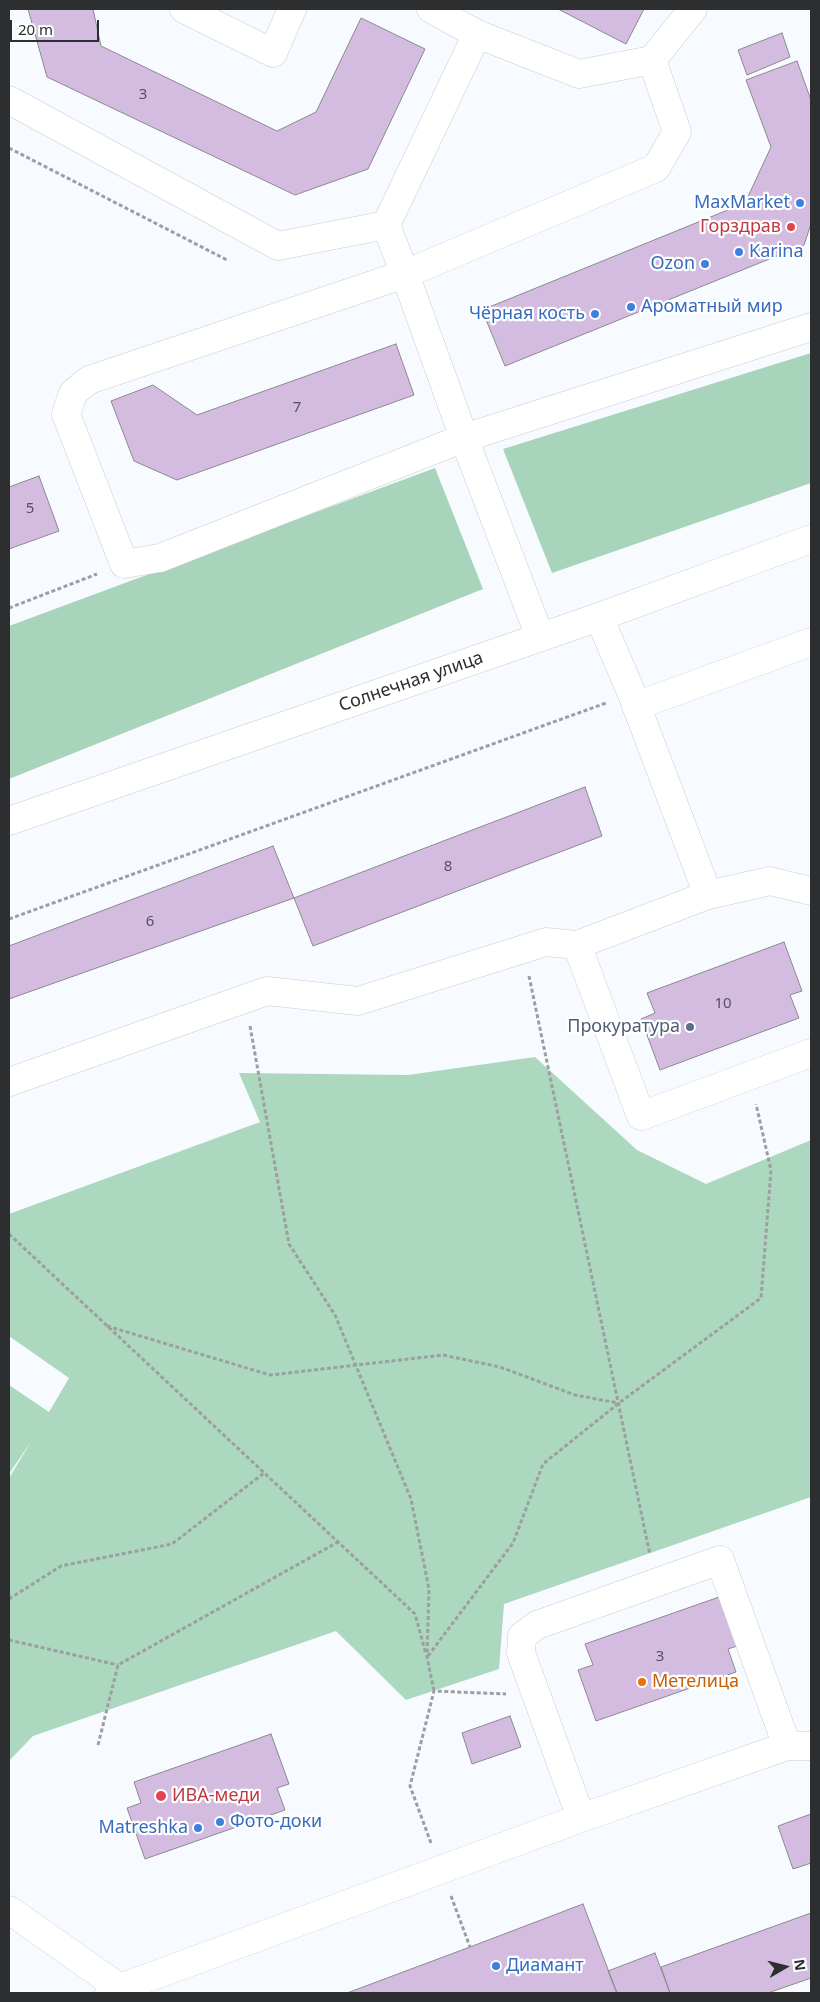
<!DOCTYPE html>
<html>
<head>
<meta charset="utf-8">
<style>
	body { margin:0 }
	#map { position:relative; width:820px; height:2002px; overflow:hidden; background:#f7fbff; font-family:"Noto Sans",sans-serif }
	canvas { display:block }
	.frame { position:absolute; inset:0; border:10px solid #2c2e2f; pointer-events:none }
	.north { position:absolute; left:760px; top:1942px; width:50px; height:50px; -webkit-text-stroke:4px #fff; paint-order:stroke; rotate:82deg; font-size:14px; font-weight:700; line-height:20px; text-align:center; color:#2c2e2f }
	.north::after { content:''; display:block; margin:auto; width:18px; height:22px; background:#2c2e2f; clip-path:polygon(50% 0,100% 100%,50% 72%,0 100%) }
	.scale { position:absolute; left:10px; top:20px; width:89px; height:22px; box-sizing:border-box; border:2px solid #2c2e2f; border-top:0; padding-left:6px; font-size:15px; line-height:18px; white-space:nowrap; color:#2c2e2f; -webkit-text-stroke:4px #fff; paint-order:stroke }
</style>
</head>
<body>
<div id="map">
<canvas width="820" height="2002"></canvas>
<div class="frame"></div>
<div class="north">N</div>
<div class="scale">20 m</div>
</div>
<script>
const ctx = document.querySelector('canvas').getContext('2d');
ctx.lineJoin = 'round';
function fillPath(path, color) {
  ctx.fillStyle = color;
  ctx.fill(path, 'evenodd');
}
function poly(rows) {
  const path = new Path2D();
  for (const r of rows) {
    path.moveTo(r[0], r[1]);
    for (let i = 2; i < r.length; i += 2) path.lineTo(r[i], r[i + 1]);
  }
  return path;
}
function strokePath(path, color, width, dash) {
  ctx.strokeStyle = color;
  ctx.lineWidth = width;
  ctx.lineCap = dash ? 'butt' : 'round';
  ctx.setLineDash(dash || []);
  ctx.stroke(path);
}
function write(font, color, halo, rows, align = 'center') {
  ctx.font = font + ' "Noto Sans",sans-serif';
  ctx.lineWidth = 4.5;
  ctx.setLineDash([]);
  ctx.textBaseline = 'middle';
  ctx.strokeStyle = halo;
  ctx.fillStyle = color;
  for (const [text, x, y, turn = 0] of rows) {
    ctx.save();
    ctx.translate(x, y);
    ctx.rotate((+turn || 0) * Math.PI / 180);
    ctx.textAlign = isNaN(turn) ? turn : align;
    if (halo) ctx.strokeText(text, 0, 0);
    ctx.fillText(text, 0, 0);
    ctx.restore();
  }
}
fillPath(poly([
	[535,1057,637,1150,706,1184,811,1140,811,1497,504,1604,499,1669,406,1700,336,1631,33,1736,9,1761,9,1478,32,1440,9,1474,9,1385,49,1412,69,1378,9,1336,9,1214,260,1122,239,1073,408,1075]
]), '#acd8bf');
fillPath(poly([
	[811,353,811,483,552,573,503,449],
	[435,468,483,589,9,779,9,626]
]), '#a8d4bb');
const building = poly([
	[28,9,93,9,101,46,277,131,316,112,361,18,425,49,368,169,295,195,47,77,28,9],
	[558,9,644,9,626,44,558,9],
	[782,33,790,57,747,75,738,50,782,33],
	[797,61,811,100,811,224,804,245,505,366,482,310,745,203,771,147,746,80,797,61],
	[396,344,414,395,177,480,134,461,111,401,153,385,197,415,396,344],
	[39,476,59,531,9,549,9,487,39,476],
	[585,787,602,836,313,946,294,898,585,787],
	[273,846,294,898,9,999,9,946,273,846],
	[784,942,802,991,790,995,799,1018,660,1070,641,1019,655,1013,647,993,784,942],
	[722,1596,740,1645,728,1649,736,1672,596,1721,578,1670,593,1665,585,1644,722,1596],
	[510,1716,521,1747,472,1764,462,1733,510,1716],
	[271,1734,289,1784,277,1788,285,1810,145,1859,127,1808,141,1803,134,1782,271,1734],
	[811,1814,811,1863,793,1869,778,1826,811,1814],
	[583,1904,617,1993,347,1993,470,1947,583,1904],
	[811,1913,811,1978,768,1993,670,1993,661,1967,811,1913],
	[655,1953,670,1993,617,1993,608,1971,655,1953]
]);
fillPath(building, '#d4bce1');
strokePath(building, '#8c898d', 1);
const minor = poly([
	[184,9,273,53,292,9],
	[431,9,477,34,579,74,652,60,677,132,656,168,405,274,464,438,540,637],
	[477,34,386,225,405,274,89,380,73,393,66,414,124,564,160,558,464,438,811,327],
	[652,60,693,9],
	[9,100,278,246,386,225],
	[599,617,632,694,708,895],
	[636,706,811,642],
	[577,945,641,1116,811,1053],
	[9,1082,267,991,358,1001,546,942,577,945,708,895,770,881,811,891],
	[581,1818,521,1653,522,1636,537,1625,720,1560,787,1746],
	[9,1910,120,1988],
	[109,1993,120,1988,581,1818,787,1746,811,1746]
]);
const major = poly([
	[9,821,599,617,811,539]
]);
strokePath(minor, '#c9cdd0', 29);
strokePath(major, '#c9cdd0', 29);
strokePath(poly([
	[9,148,227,260],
	[9,608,97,574],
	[9,919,606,703],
	[529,976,650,1555],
	[250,1026,289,1244,335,1315,411,1499,429,1589,427,1657,434,1691],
	[9,1234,415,1614,426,1654],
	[107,1326,270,1375,443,1355,500,1367,575,1395,618,1403],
	[9,1599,61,1566,172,1544,264,1473],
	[9,1640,118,1665],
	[428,1656,513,1543,543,1464,619,1403,761,1298,771,1170,756,1104],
	[98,1745,118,1665,338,1542],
	[431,1843,410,1786,434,1691,506,1694],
	[451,1896,470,1947]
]), '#9c9fa2', 3, [4, 2.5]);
strokePath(minor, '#fff', 28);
strokePath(major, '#fff', 28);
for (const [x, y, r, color] of [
	[800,203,5,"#3f7fe0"],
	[791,227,5,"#e0444e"],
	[739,252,5,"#3f7fe0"],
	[705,264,5,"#3f7fe0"],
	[631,307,5,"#3f7fe0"],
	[595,314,5,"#3f7fe0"],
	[690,1027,5,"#5c6f8a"],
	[642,1682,5,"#e8710a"],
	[161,1796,6,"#e0444e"],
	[220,1822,5,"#3f7fe0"],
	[198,1828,5,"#3f7fe0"],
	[496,1966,5,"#3f7fe0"]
]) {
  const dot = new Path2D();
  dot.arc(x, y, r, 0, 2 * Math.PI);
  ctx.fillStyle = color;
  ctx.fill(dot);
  strokePath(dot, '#fff', 2);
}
write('15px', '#56525c', null, [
	["3",143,95],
	["7",297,408],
	["5",30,509],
	["8",448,867],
	["6",150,922],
	["10",723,1004],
	["3",660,1657]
]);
write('18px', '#366cbe', '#fff', [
	["MaxMarket",790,203],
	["Karina",749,252,"left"],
	["Ozon",695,264],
	["Ароматный мир",641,307,"left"],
	["Чёрная кость",585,314],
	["Фото-доки",230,1822,"left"],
	["Matreshka",188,1828],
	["Диамант",506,1966,"left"]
], 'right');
write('18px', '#be3a42', '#fff', [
	["Горздрав",781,227],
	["ИВА-меди",172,1796,"left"]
], 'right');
write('18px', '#2c2e2f', '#fff', [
	["Солнечная улица",411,682,-19]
]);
write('18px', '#4e5e75', '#fff', [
	["Прокуратура",680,1027]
], 'right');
write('18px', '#c56008', '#fff', [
	["Метелица",652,1682]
], 'left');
</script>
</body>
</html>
